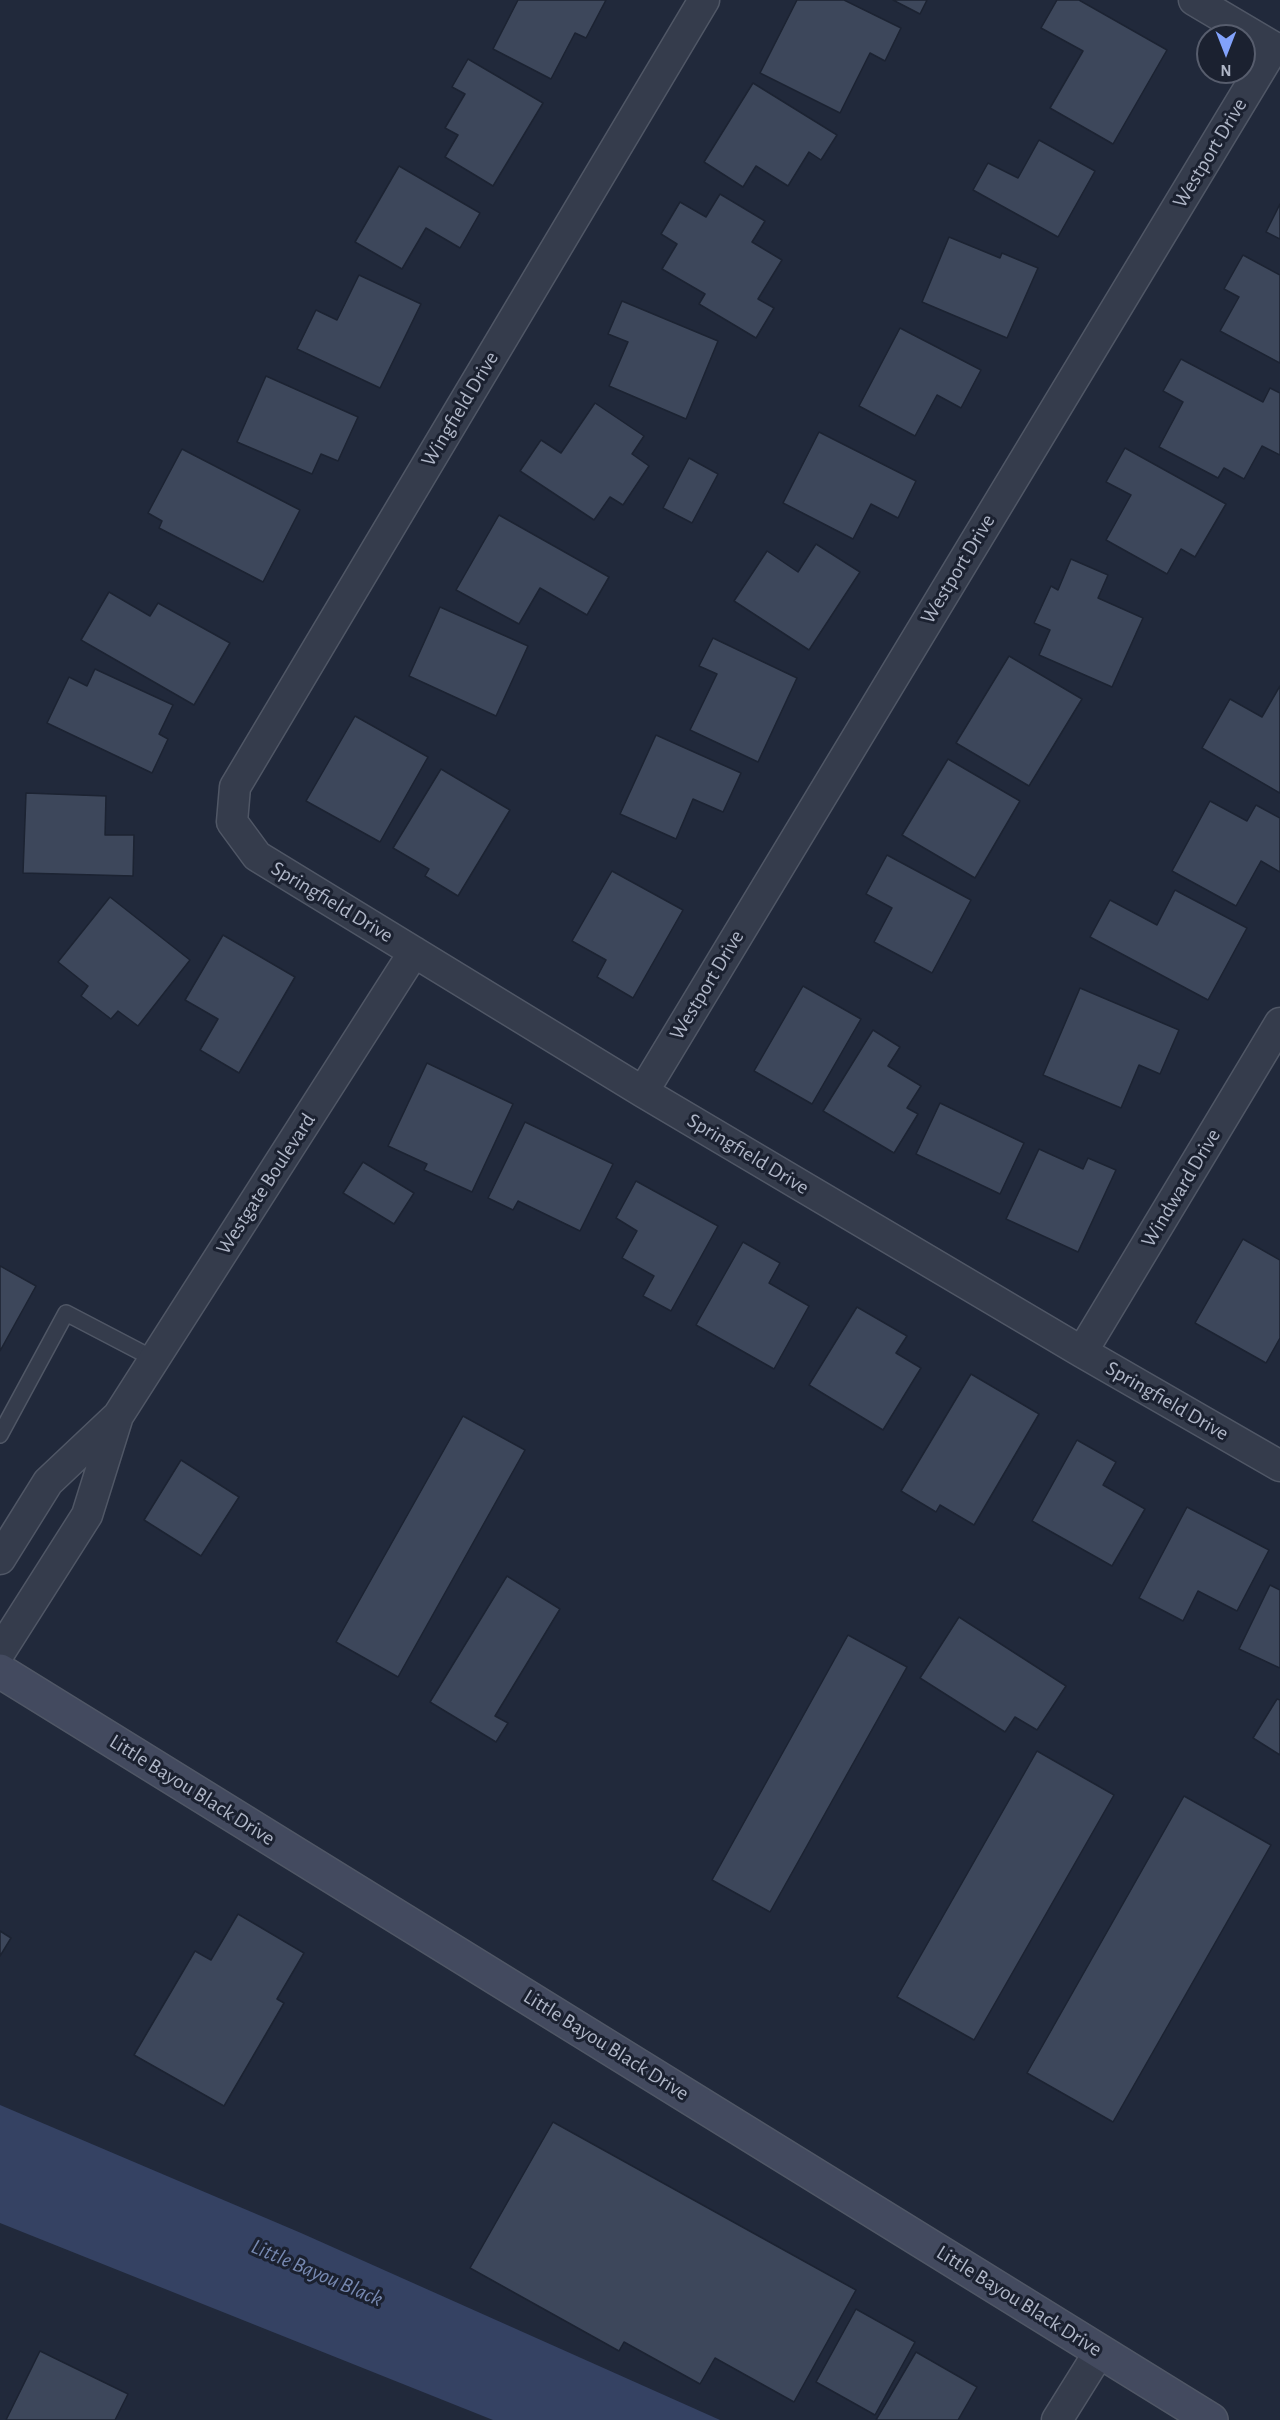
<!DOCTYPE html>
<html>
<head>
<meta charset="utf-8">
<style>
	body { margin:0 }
	#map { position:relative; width:1280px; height:2420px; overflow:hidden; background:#21293b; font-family:"Alegreya Sans",sans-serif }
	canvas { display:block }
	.north { position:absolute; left:1196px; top:24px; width:60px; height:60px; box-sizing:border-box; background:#1b2130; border:2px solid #575d6d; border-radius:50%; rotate:180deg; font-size:16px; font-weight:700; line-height:24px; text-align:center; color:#b0b7c8 }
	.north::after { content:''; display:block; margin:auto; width:21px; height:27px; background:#82a2fb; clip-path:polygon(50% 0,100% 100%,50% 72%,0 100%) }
</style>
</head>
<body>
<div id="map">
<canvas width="1280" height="2420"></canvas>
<div class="north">N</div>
</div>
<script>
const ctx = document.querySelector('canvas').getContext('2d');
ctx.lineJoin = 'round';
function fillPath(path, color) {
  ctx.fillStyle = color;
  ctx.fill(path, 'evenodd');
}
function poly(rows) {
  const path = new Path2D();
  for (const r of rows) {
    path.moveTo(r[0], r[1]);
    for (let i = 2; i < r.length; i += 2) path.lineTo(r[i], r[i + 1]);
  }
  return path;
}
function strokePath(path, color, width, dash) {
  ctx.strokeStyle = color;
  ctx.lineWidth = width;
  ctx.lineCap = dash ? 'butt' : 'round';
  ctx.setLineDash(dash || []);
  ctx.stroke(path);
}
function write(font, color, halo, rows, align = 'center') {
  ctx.font = font + ' "Alegreya Sans",sans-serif';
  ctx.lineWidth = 6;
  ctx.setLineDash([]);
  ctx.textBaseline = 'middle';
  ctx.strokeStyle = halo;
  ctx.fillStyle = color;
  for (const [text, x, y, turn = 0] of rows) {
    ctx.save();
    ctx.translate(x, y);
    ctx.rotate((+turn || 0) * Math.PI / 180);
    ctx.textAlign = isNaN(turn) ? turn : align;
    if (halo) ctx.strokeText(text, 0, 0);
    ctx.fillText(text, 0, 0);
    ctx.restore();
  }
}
fillPath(poly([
	[0,2105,301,2233,720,2420,493,2420,0,2223]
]), '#354263');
const building = poly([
	[518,0,606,0,586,38,575,33,551,79,493,49,518,0],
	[797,0,844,0,901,28,885,61,870,53,840,113,760,73,797,0],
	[893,0,927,0,920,14,893,0],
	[1057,0,1079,0,1167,50,1113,144,1050,108,1083,51,1041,28,1057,0],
	[468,59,543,103,493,186,445,157,458,135,445,128,465,94,452,87,468,59],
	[753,83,837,135,821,160,809,152,788,186,756,166,743,187,704,162,753,83],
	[1039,140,1095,171,1058,237,973,190,988,163,1018,178,1039,140],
	[399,166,480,213,460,248,426,228,402,269,355,242,399,166],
	[720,194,765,221,752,242,782,260,758,299,774,308,756,338,699,304,705,294,662,269,677,244,661,234,680,202,706,217,720,194],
	[1280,204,1280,239,1266,232,1280,204],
	[949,237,1000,258,1002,253,1038,268,1007,338,922,302,949,237],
	[1243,255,1280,275,1280,363,1220,331,1239,297,1224,289,1243,255],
	[359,275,421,304,380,388,297,349,316,310,337,320,359,275],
	[622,301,718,341,686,419,609,386,628,342,608,334,622,301],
	[900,328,981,370,961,408,937,395,915,436,859,406,900,328],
	[1181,359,1263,402,1270,388,1280,393,1280,455,1262,446,1244,479,1224,468,1218,478,1159,447,1183,402,1163,391,1181,359],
	[266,376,358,417,338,461,321,454,312,474,237,442,266,376],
	[595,403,644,436,632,454,649,466,623,505,610,497,594,520,520,471,541,440,561,453,595,403],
	[819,432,916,481,898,518,871,504,853,539,783,503,819,432],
	[1125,448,1226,504,1195,557,1181,549,1167,574,1106,540,1131,495,1106,482,1125,448],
	[182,449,300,510,263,582,159,528,162,521,148,513,182,449],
	[689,458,718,474,692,523,663,508,689,458],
	[499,515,609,577,587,615,540,588,519,624,456,590,499,515],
	[816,544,860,572,809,650,734,601,767,551,798,572,816,544],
	[1071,559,1108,575,1098,598,1143,618,1112,687,1039,655,1050,630,1034,623,1051,586,1058,590,1071,559],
	[109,592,150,616,158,603,230,643,194,705,81,640,109,592],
	[440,607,528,646,496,716,409,676,440,607],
	[713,638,797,678,758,762,690,730,717,674,699,666,713,638],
	[1009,656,1082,699,1029,786,956,743,1009,656],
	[95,669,173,705,159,734,168,739,152,773,47,723,69,677,87,686,95,669],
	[1280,686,1280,793,1202,748,1230,699,1262,717,1280,686],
	[355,716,428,757,380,842,306,801,355,716],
	[656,735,741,773,723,812,693,799,676,839,620,814,656,735],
	[948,759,1020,801,975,878,902,835,948,759],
	[441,769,510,810,458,896,425,876,429,869,393,848,441,769],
	[26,793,106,796,105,835,134,835,133,876,23,873,26,793],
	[1210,801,1247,821,1256,805,1280,818,1280,872,1261,861,1236,906,1172,871,1210,801],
	[887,855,971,900,932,973,874,942,892,908,866,894,887,855],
	[612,871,683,910,633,998,597,977,606,960,572,941,612,871],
	[1175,890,1247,928,1208,1000,1090,937,1110,900,1157,925,1175,890],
	[110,897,190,960,138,1026,118,1011,111,1019,81,996,88,986,58,962,110,897],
	[223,935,295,977,239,1073,200,1050,218,1019,185,1000,223,935],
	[803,986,861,1019,812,1104,754,1071,803,986],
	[1080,988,1179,1030,1160,1074,1139,1065,1121,1108,1043,1075,1080,988],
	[873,1030,900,1047,888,1066,921,1086,907,1108,918,1114,894,1153,823,1111,873,1030],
	[427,1063,513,1104,472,1192,424,1170,427,1164,388,1146,427,1063],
	[940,1103,1024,1143,1000,1194,916,1154,940,1103],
	[525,1122,613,1164,580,1231,518,1201,513,1210,488,1198,525,1122],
	[1039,1149,1083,1169,1088,1158,1116,1170,1078,1252,1006,1219,1039,1149],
	[363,1162,414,1193,394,1224,343,1193,363,1162],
	[636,1181,718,1226,671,1311,643,1296,654,1276,622,1258,637,1231,616,1218,636,1181],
	[1243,1239,1280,1260,1280,1338,1266,1363,1195,1323,1243,1239],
	[743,1242,780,1263,769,1283,809,1306,774,1369,696,1325,743,1242],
	[0,1266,36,1286,0,1351,0,1266],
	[857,1307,907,1336,896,1353,921,1368,883,1430,809,1385,857,1307],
	[971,1374,1039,1414,974,1525,940,1505,936,1512,901,1491,971,1374],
	[463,1416,525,1450,398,1677,336,1642,463,1416],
	[1077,1440,1116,1462,1103,1485,1145,1509,1112,1566,1032,1521,1077,1440],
	[181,1460,239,1497,201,1556,144,1520,181,1460],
	[1187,1507,1269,1550,1237,1611,1198,1591,1183,1621,1139,1598,1187,1507],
	[507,1576,560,1609,495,1716,508,1723,496,1742,430,1702,507,1576],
	[1270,1585,1280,1590,1280,1668,1239,1649,1270,1585],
	[959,1617,1066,1686,1037,1730,1015,1717,1005,1732,920,1678,959,1617],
	[848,1635,907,1667,770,1912,712,1880,848,1635],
	[1277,1699,1280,1700,1280,1755,1253,1738,1277,1699],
	[1037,1751,1114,1795,974,2040,897,1997,1037,1751],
	[1184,1796,1271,1845,1113,2122,1027,2073,1184,1796],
	[238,1914,304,1953,277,1999,284,2003,224,2106,134,2055,195,1951,211,1960,238,1914],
	[0,1931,11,1938,0,1956,0,1931],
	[553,2122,856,2290,794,2402,715,2358,700,2384,624,2342,619,2351,470,2268,553,2122],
	[856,2309,915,2342,875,2415,816,2382,856,2309],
	[40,2351,128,2394,115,2420,6,2420,40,2351],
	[916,2352,977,2387,958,2420,876,2420,916,2352]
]);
fillPath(building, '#3d475b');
strokePath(building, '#1c2332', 1.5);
const lane = poly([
	[0,1435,66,1313,154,1359]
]);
const street = poly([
	[704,0,235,787,232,822,257,856,643,1092,1082,1352,1280,1466],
	[1194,0,1280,51],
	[643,1092,1274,47],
	[1082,1352,1280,1023],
	[0,1559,48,1482,118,1416,414,952],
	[0,1652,87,1515,117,1419],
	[1057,2420,1100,2351]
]);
const secondary = poly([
	[0,1671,1211,2420]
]);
strokePath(lane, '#505766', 18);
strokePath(street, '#505766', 33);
strokePath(secondary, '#505766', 36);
strokePath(lane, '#353c4c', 15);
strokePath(street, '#353c4c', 30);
strokePath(secondary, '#434a5f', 33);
write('21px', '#b0b7c8', '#1b2130', [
	["Westport Drive",1210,153,-59],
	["Wingfield Drive",460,409,-59],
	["Westport Drive",958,569,-59],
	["Springfield Drive",332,902,31],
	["Westport Drive",707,985,-59],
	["Springfield Drive",748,1154,31],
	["Westgate Boulevard",266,1184,-57],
	["Windward Drive",1181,1188,-59],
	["Springfield Drive",1167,1401,30],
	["Little Bayou Black Drive",192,1790,32],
	["Little Bayou Black Drive",606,2045,32],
	["Little Bayou Black Drive",1019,2301,32]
]);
write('italic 22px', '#7789b1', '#1b2130', [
	["Little Bayou Black",317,2273,23]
]);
</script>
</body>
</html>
